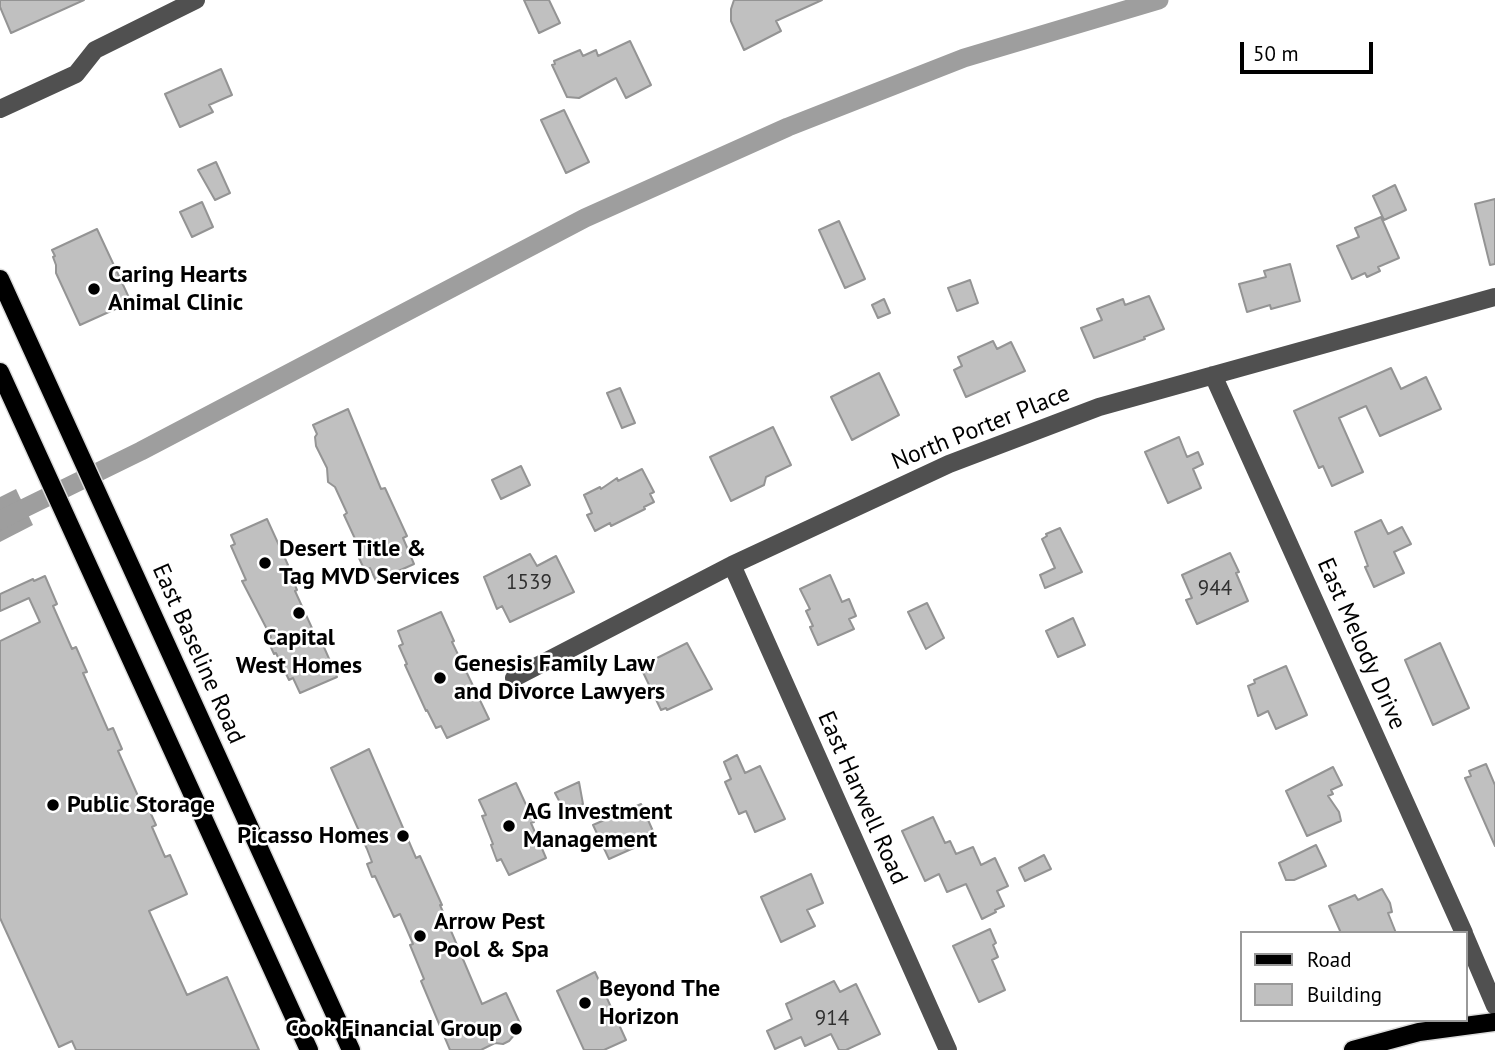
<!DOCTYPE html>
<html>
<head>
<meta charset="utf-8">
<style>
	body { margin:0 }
	#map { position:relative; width:1495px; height:1050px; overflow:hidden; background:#fff; font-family:"PT Sans",sans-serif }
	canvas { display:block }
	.legend { position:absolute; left:1240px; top:931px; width:228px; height:91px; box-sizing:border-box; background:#fff; border:2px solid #999; margin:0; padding:9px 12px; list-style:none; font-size:21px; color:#000 }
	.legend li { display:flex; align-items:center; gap:14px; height:35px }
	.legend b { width:35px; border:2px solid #999 }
	.scale { position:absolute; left:1240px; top:42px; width:133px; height:32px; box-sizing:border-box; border:4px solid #000; border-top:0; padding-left:9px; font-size:21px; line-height:24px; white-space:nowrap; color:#000; -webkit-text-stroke:5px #fff; paint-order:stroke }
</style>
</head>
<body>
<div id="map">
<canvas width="1495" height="1050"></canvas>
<ul class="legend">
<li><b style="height:9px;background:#000"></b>Road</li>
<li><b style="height:19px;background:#c0c0c0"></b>Building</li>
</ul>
<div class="scale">50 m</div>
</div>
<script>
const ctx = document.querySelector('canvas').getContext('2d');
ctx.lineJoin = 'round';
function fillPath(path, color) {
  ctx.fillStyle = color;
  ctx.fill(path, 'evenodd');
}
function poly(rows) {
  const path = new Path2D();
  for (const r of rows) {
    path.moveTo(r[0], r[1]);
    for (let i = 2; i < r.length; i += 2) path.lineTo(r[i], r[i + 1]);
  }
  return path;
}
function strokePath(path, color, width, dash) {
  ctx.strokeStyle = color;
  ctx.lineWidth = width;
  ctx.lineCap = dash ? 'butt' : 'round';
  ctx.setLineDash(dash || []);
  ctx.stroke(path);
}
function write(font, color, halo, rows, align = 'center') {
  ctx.font = font + ' "PT Sans",sans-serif';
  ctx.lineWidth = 5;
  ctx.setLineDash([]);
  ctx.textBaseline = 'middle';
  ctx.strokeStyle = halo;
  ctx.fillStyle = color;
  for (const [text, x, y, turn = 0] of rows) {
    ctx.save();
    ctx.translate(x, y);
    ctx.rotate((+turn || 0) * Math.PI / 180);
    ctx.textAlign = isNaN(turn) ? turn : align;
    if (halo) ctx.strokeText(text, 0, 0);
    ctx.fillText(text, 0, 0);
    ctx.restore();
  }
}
fillPath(poly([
	[16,489,33,525,0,542,0,497]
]), '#9e9e9e');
strokePath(poly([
	[0,520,141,451,585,218,788,127,964,58,1159,0]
]), '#9e9e9e', 19);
const building = poly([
	[0,0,84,0,11,33,0,7,0,0],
	[524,0,549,0,560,23,539,33,524,0],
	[734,0,822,0,776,21,781,31,744,50,731,21,731,9,734,0],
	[630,41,651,85,626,98,616,78,579,98,567,97,552,65,555,64,554,61,580,50,583,56,596,50,598,56,630,41],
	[221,69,232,95,209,105,213,112,180,127,165,94,221,69],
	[564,110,589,162,566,173,541,120,564,110],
	[216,162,230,193,215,200,198,170,216,162],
	[1395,185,1406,210,1384,220,1373,196,1395,185],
	[1495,199,1495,264,1490,265,1475,204,1495,199],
	[202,202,213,227,192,237,180,212,202,202],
	[1381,217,1399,258,1378,267,1380,271,1367,277,1365,273,1352,279,1337,246,1359,237,1355,228,1381,217],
	[839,221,865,279,845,288,819,230,839,221],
	[97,229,131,302,80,325,56,273,56,265,53,257,55,256,52,250,97,229],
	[1290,264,1300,301,1271,309,1270,305,1247,312,1239,284,1266,277,1264,271,1290,264],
	[970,280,978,303,957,311,948,288,970,280],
	[1149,296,1164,329,1144,337,1145,339,1094,358,1081,328,1102,320,1097,309,1123,299,1125,305,1149,296],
	[884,299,890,313,878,318,872,305,884,299],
	[993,341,997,349,1011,342,1025,371,966,397,954,370,962,366,958,357,993,341],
	[1391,368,1401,389,1426,377,1441,409,1380,436,1366,406,1339,418,1363,472,1332,486,1323,466,1319,468,1294,411,1391,368],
	[879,373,899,415,852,440,831,397,879,373],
	[620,388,635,423,622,428,607,393,620,388],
	[348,409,381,489,385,488,407,536,403,538,414,564,376,581,370,568,365,571,359,558,363,556,344,515,347,513,335,487,328,482,327,468,316,446,315,437,317,434,313,425,348,409],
	[773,427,791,465,766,477,764,485,731,501,710,457,773,427],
	[1179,437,1187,457,1198,452,1203,464,1193,469,1201,488,1168,503,1145,452,1179,437],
	[521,466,530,485,501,499,492,480,521,466],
	[642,469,654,492,650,494,654,502,644,507,645,509,611,526,610,523,595,531,587,515,592,513,584,495,600,487,601,489,617,478,618,481,642,469],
	[267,519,288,565,287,566,297,590,295,591,317,639,320,638,337,677,300,693,293,678,289,680,276,653,274,654,267,639,271,637,242,581,246,580,231,546,235,544,231,535,267,519],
	[1381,520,1388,534,1402,527,1411,544,1394,552,1404,573,1374,587,1365,567,1368,566,1355,532,1381,520],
	[1060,528,1082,572,1045,588,1040,575,1055,568,1042,539,1047,536,1046,534,1060,528],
	[1230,553,1239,572,1236,573,1248,601,1197,624,1186,600,1192,598,1182,575,1230,553],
	[530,554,537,566,556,556,574,592,510,622,502,606,497,609,484,577,530,554],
	[830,575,842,602,849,599,856,616,849,619,854,629,818,645,810,627,813,626,806,611,810,609,800,589,830,575],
	[45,576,57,604,53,606,72,649,76,647,87,672,83,673,108,730,113,728,122,749,118,751,142,805,146,803,156,825,152,827,165,857,170,855,187,894,149,911,187,995,227,977,259,1050,76,1050,72,1041,59,1047,0,918,0,641,40,622,29,598,0,611,0,594,33,579,34,581,45,576],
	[927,603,944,638,926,649,908,612,927,603],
	[441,612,454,641,452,642,489,719,447,738,441,726,436,728,427,710,426,711,405,665,407,664,399,646,403,644,398,631,441,612],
	[1073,618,1085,645,1058,657,1046,631,1073,618],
	[687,643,712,689,667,710,666,708,661,710,641,668,649,664,649,662,687,643],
	[1440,643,1469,708,1433,725,1405,660,1440,643],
	[1286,666,1307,715,1276,729,1268,711,1258,716,1248,686,1255,683,1254,680,1286,666],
	[369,749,416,858,420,856,442,905,440,905,482,1004,506,993,523,1030,515,1034,509,1041,503,1044,495,1043,481,1050,450,1050,421,981,424,979,410,945,413,944,400,914,394,917,375,876,372,877,367,864,372,862,367,849,331,768,369,749],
	[737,755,745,773,760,766,785,819,755,832,746,811,739,814,725,782,731,779,724,762,737,755],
	[1486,764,1495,785,1495,846,1465,778,1471,776,1469,771,1486,764],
	[1333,767,1342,785,1331,790,1333,794,1328,796,1339,812,1341,821,1307,836,1286,791,1333,767],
	[579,782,583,804,565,812,555,793,579,782],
	[516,783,534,822,531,823,546,858,509,875,501,859,497,861,491,845,493,844,482,816,486,815,479,800,516,783],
	[641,804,656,838,609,859,593,825,641,804],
	[933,817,945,843,950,841,956,854,973,847,981,865,995,858,1008,886,997,891,1004,906,995,910,996,912,982,919,966,884,947,892,939,874,925,881,902,831,933,817],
	[1316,845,1326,866,1294,880,1286,880,1279,863,1316,845],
	[1044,855,1051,869,1025,881,1019,868,1044,855],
	[811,874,823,903,807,910,815,926,781,942,761,897,811,874],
	[1382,889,1390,903,1392,912,1388,913,1396,933,1341,933,1329,906,1355,895,1358,900,1382,889],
	[990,929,996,943,993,945,998,957,992,960,1005,990,979,1002,953,946,990,929],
	[595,972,626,1040,604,1050,584,1050,557,991,595,972],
	[834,981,840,992,856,984,880,1034,846,1050,839,1050,831,1034,805,1046,801,1037,775,1049,767,1031,792,1019,786,1004,834,981]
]);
fillPath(building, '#c0c0c0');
strokePath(building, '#949494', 2);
const major = poly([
	[0,279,351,1050],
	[0,372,309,1050],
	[1353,1050,1419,1032,1495,1022]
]);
strokePath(major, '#dbdbdb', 21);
strokePath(poly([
	[0,109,76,74,95,50,196,0],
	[1213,375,1464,933],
	[732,565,948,1050],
	[514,678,732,565,949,464,1099,407,1495,297],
	[1465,936,1495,1006]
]), '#505050', 18);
strokePath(major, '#000', 18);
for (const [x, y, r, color] of [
	[94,289,7,"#000"],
	[265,563,7,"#000"],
	[299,613,7,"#000"],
	[440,678,7,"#000"],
	[53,805,7,"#000"],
	[509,826,7,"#000"],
	[403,836,7,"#000"],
	[420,936,7,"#000"],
	[585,1003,7,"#000"],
	[516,1029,7,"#000"]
]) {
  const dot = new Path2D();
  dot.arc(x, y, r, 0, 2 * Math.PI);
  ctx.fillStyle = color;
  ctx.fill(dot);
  strokePath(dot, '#fff', 2.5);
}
write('21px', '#303030', null, [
	["1539",529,583],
	["944",1215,589],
	["914",832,1019]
]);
write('bold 24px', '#000', '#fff', [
	["Caring Hearts",108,275],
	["Animal Clinic",108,303],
	["Desert Title &",279,549],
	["Tag MVD Services",279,577],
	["Capital",299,638,"center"],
	["West Homes",299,666,"center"],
	["Genesis Family Law",454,664],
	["and Divorce Lawyers",454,692],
	["Public Storage",67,805],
	["AG Investment",523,812],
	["Management",523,840],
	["Picasso Homes",389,836,"right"],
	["Arrow Pest",434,922],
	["Pool & Spa",434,950],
	["Beyond The",599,989],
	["Horizon",599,1017],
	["Cook Financial Group",502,1029,"right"]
], 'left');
write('24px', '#000', '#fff', [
	["North Porter Place",981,428,-22],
	["East Melody Drive",1361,644,66],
	["East Baseline Road",198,654,66],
	["East Harwell Road",862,798,66]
]);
</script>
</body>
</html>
